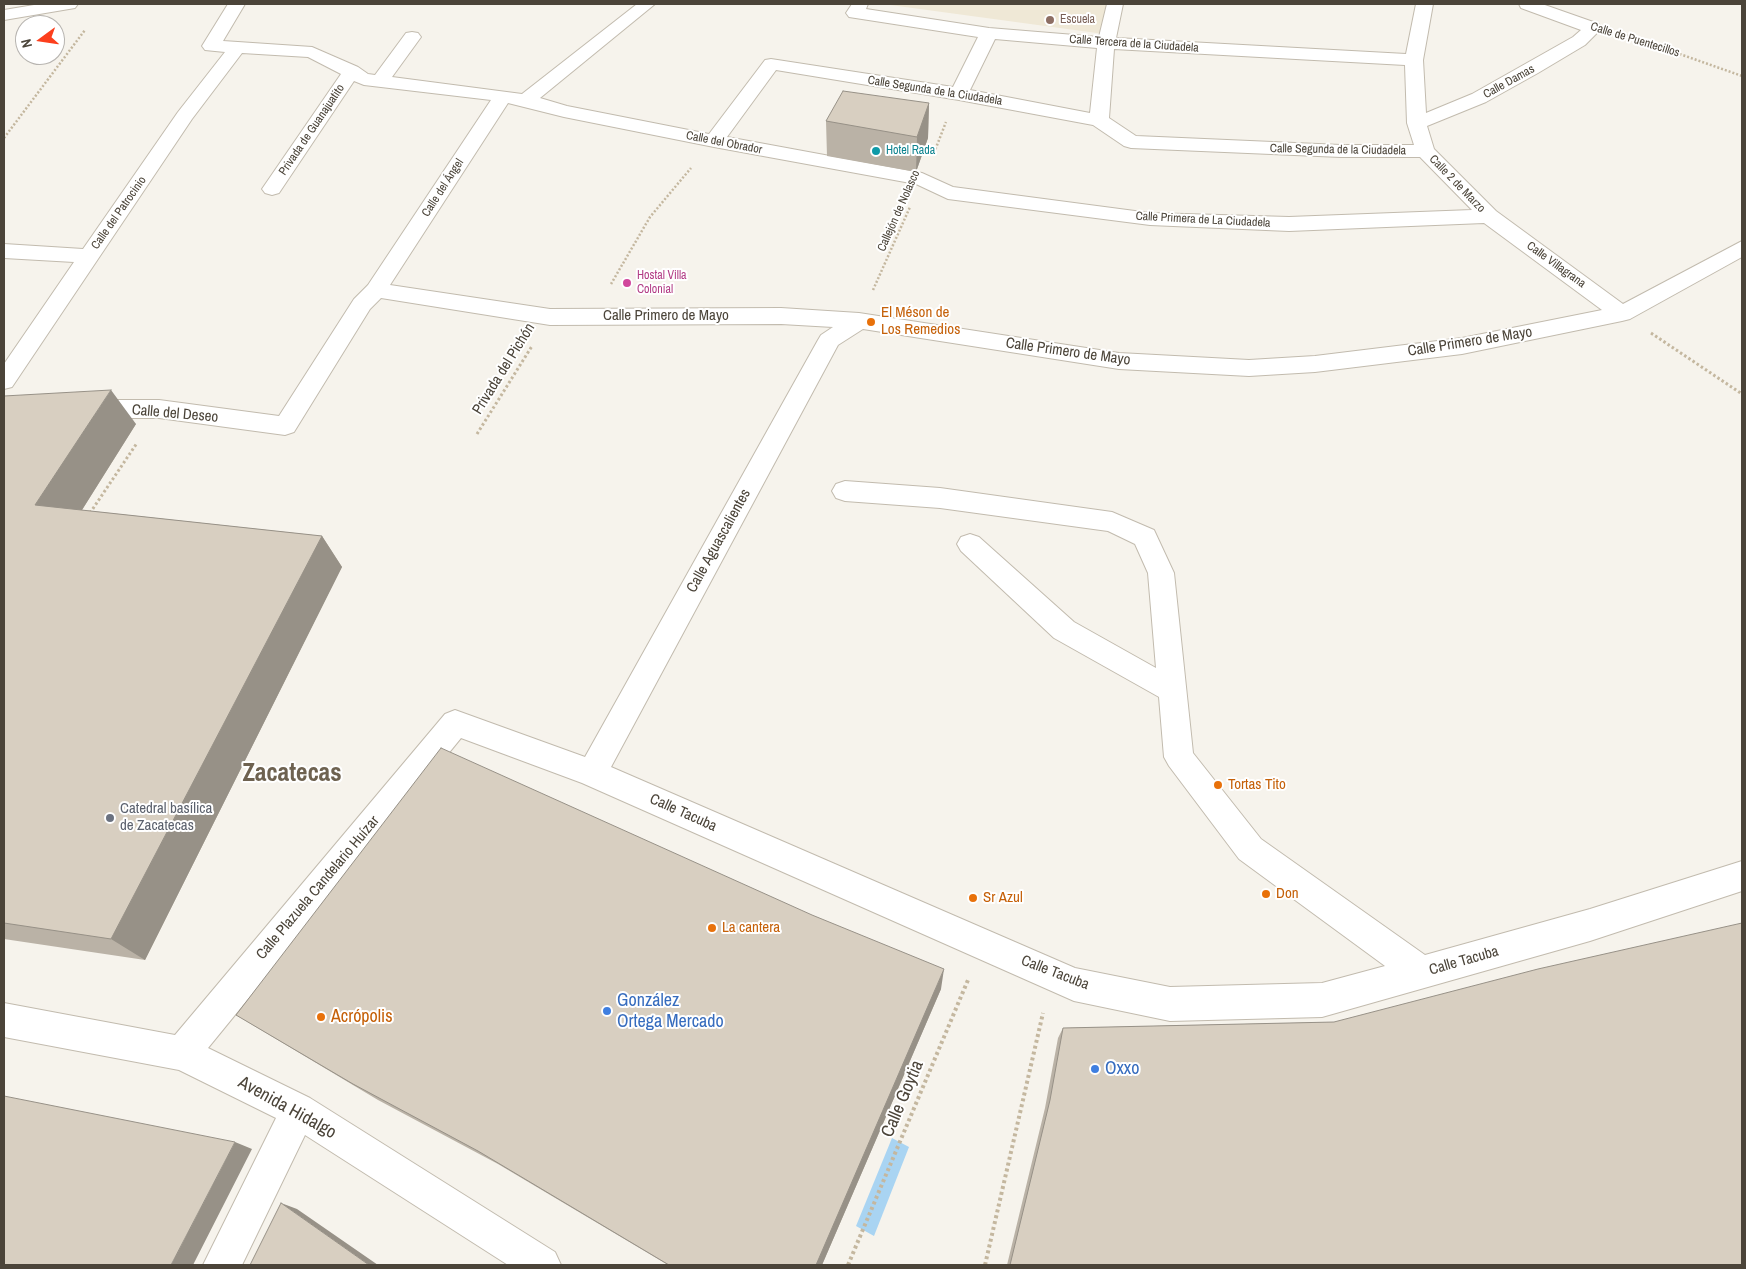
<!DOCTYPE html>
<html>
<head>
<meta charset="utf-8">
<style>
	body { margin:0 }
	#map { position:relative; width:1746px; height:1269px; overflow:hidden; background:#f6f3ec; font-family:"Archivo Narrow",sans-serif }
	canvas { display:block }
	.frame { position:absolute; inset:0; border:5px solid #4b4439; pointer-events:none }
	.north { position:absolute; left:15px; top:15px; width:50px; height:50px; box-sizing:border-box; background:#fff; border:1px solid #b7b4b0; border-radius:50%; rotate:256deg; font-size:14px; font-weight:700; line-height:20px; text-align:center; color:#4b4439 }
	.north::after { content:''; display:block; margin:auto; width:18px; height:22px; background:#fc3f1d; clip-path:polygon(50% 0,100% 100%,50% 72%,0 100%) }
</style>
</head>
<body>
<div id="map">
<canvas width="1746" height="1269"></canvas>
<div class="frame"></div>
<div class="north">N</div>
</div>
<script>
const ctx = document.querySelector('canvas').getContext('2d');
ctx.lineJoin = 'round';
function fillPath(path, color) {
  ctx.fillStyle = color;
  ctx.fill(path, 'evenodd');
}
function poly(rows) {
  const path = new Path2D();
  for (const r of rows) {
    path.moveTo(r[0], r[1]);
    for (let i = 2; i < r.length; i += 2) path.lineTo(r[i], r[i + 1]);
  }
  return path;
}
function strokePath(path, color, width, dash) {
  ctx.strokeStyle = color;
  ctx.lineWidth = width;
  ctx.lineCap = dash ? 'butt' : 'round';
  ctx.setLineDash(dash || []);
  ctx.stroke(path);
}
function write(font, color, halo, rows, align = 'center') {
  ctx.font = font + ' "Archivo Narrow",sans-serif';
  ctx.lineWidth = 4;
  ctx.setLineDash([]);
  ctx.textBaseline = 'middle';
  ctx.strokeStyle = halo;
  ctx.fillStyle = color;
  for (const [text, x, y, turn = 0] of rows) {
    ctx.save();
    ctx.translate(x, y);
    ctx.rotate((+turn || 0) * Math.PI / 180);
    ctx.textAlign = isNaN(turn) ? turn : align;
    if (halo) ctx.strokeText(text, 0, 0);
    ctx.fillText(text, 0, 0);
    ctx.restore();
  }
}
fillPath(poly([
	[883,4,1108,4,1104,34]
]), '#efe8d6');
fillPath(poly([
	[892,1138,909,1147,874,1236,856,1226]
]), '#a9d4f2');
const minor = poly([
	[40,4,78,4,75,8,69,9,4,20,4,10,40,4],
	[228,4,245,4,223,41,312,47,358,67,368,74,375,75,406,33,412,32,418,33,421,37,392,77,522,94,637,4,655,4,540,98,567,106,709,134,765,60,771,59,953,87,978,37,849,17,846,13,852,4,868,4,866,9,989,28,1099,37,1107,4,1123,4,1116,38,1406,54,1416,4,1433,4,1423,60,1426,113,1472,94,1573,37,1581,30,1521,8,1519,4,1542,4,1599,24,1602,28,1585,45,1538,73,1486,102,1427,126,1434,149,1496,211,1623,304,1742,241,1742,257,1630,319,1622,321,1462,354,1315,372,1249,376,1119,369,863,329,838,345,611,767,1075,968,1170,987,1322,983,1385,966,1239,859,1169,766,1164,757,1159,697,1054,638,961,551,957,544,961,537,970,534,979,537,1074,622,1156,668,1148,573,1135,544,1108,531,940,508,845,501,836,498,832,491,836,484,845,481,940,488,1112,512,1154,530,1174,573,1193,753,1261,839,1425,955,1590,909,1742,861,1742,891,1590,941,1322,1017,1170,1021,1074,1001,582,783,461,738,208,1048,310,1098,555,1252,561,1265,508,1265,305,1135,242,1265,203,1265,276,1118,179,1070,4,1037,4,1003,175,1035,445,714,455,710,585,757,818,340,821,335,833,327,781,324,550,325,381,298,370,309,294,432,285,435,159,418,89,418,81,415,77,409,81,403,89,400,159,400,279,416,354,299,368,285,491,100,364,85,354,81,279,193,272,195,265,193,262,189,341,74,308,57,242,53,192,119,12,387,4,389,4,364,74,262,4,258,4,244,83,249,178,112,225,52,205,50,202,46,228,4],
	[995,39,1097,48,1090,113,970,90,995,39],
	[1114,49,1405,65,1407,123,1414,145,1341,145,1136,136,1109,118,1114,49],
	[776,70,959,100,1093,125,1124,146,1131,148,1341,157,1420,157,1472,210,1289,217,1150,213,953,187,922,173,727,137,776,70],
	[508,103,564,117,714,147,916,184,948,199,1150,225,1289,231,1484,223,1602,310,1462,338,1315,356,1249,360,1119,353,859,313,781,308,550,309,390,285,508,103]
]);
strokePath(minor, '#c2bbae', 2);
strokePath(poly([
	[1623,34,1742,76],
	[4,138,85,30],
	[934,153,946,122],
	[611,284,650,217,691,168],
	[873,290,910,207]
]), '#c4b79f', 2.5, [2, 2]);
strokePath(poly([
	[1651,333,1742,394],
	[477,434,532,346],
	[90,513,137,443]
]), '#c4b79f', 3, [2.5, 2.5]);
strokePath(poly([
	[848,1265,968,980],
	[985,1265,1043,1013]
]), '#c4b79f', 4, [3, 3]);
fillPath(minor, '#fff');
fillPath(poly([
	[929,103,928,138,916,172,827,156,826,121],
	[4,396,136,424,82,510,322,536,342,567,145,960,4,939],
	[941,989,822,1265,668,1265,498,1164,378,1100,236,1015],
	[1334,1022,1742,1265,1007,1265,1045,1108,1058,1038,1063,1028]
]), '#bab2a6');
fillPath(poly([
	[929,103,928,138,916,172,917,137],
	[111,390,136,424,65,537,35,505],
	[322,536,342,567,145,960,111,939],
	[944,969,941,989,822,1265,816,1265],
	[235,1142,252,1149,193,1265,171,1265],
	[281,1203,297,1209,378,1265,369,1265]
]), '#979187');
const building = poly([
	[843,91,929,103,917,137,826,121,843,91],
	[111,390,35,505,322,536,111,939,4,923,4,396,111,390],
	[441,748,812,915,944,969,816,1265,669,1265,478,1151,353,1084,236,1015,441,748],
	[1742,923,1742,1265,1010,1265,1050,1100,1063,1028,1334,1022,1538,969,1742,923],
	[4,1096,235,1142,171,1265,4,1265,4,1096],
	[281,1203,369,1265,250,1265,281,1203]
]);
fillPath(building, '#d8cfc1');
strokePath(building, '#979187', 1);
for (const [x, y, r, color] of [
	[1050,20,5,"#8d6e63"],
	[876,151,5,"#0f9aa8"],
	[627,283,5,"#d1479c"],
	[871,322,5,"#e8710a"],
	[1218,785,5,"#e8710a"],
	[110,818,5,"#6b7280"],
	[1266,894,5,"#e8710a"],
	[973,898,5,"#e8710a"],
	[712,928,5,"#e8710a"],
	[607,1011,5,"#3f7fe0"],
	[321,1017,5,"#e8710a"],
	[1095,1069,5,"#3f7fe0"]
]) {
  const dot = new Path2D();
  dot.arc(x, y, r, 0, 2 * Math.PI);
  ctx.fillStyle = color;
  ctx.fill(dot);
  strokePath(dot, '#fff', 2);
}
write('12px', '#785e54', '#fff', [
	["Escuela",1060,20]
], 'left');
write('12px', '#4b4439', '#fff', [
	["Calle de Puentecillos",1635,40,17],
	["Calle Tercera de la Ciudadela",1134,44,4],
	["Calle Damas",1509,82,-29],
	["Calle Segunda de la Ciudadela",935,91,9],
	["Privada de Guanajuatito",312,130,-56],
	["Calle del Obrador",724,143,11],
	["Calle Segunda de la Ciudadela",1338,150,1],
	["Calle 2 de Marzo",1457,184,46],
	["Calle del Ángel",443,188,-57],
	["Callejón de Nolasco",899,211,-66],
	["Calle del Patrocinio",119,213,-55],
	["Calle Primera de La Ciudadela",1203,220,3],
	["Calle Villagrana",1556,265,36]
]);
write('12px', '#0d838f', '#fff', [
	["Hotel Rada",886,151]
], 'left');
write('12px', '#b23c85', '#fff', [
	["Hostal Villa",637,276],
	["Colonial",637,290]
], 'left');
write('15px', '#c56008', '#fff', [
	["El Méson de",881,313],
	["Los Remedios",881,330],
	["Tortas Tito",1228,785],
	["Don",1276,894],
	["Sr Azul",983,898],
	["La cantera",722,928]
], 'left');
write('15px', '#4b4439', '#fff', [
	["Calle Primero de Mayo",666,316],
	["Calle Primero de Mayo",1470,342,-9],
	["Calle Primero de Mayo",1068,352,8],
	["Privada del Pichón",504,369,-58],
	["Calle del Deseo",175,414,5],
	["Calle Aguascalientes",719,541,-61],
	["Calle Tacuba",683,813,24],
	["Calle Plazuela Candelario Huízar",318,888,-50],
	["Calle Tacuba",1464,961,-16],
	["Calle Tacuba",1055,973,21]
]);
write('15px', '#5b616d', '#fff', [
	["Catedral basílica",120,809],
	["de Zacatecas",120,826]
], 'left');
write('18px', '#366cbe', '#fff', [
	["González",617,1001],
	["Ortega Mercado",617,1022],
	["Oxxo",1105,1069]
], 'left');
write('18px', '#c56008', '#fff', [
	["Acrópolis",331,1017]
], 'left');
write('18px', '#4b4439', '#fff', [
	["Calle Goytia",903,1099,-67],
	["Avenida Hidalgo",287,1108,29]
]);
write('bold 25px', '#6e6250', '#fff', [
	["Zacatecas",292,774]
]);
</script>
</body>
</html>
